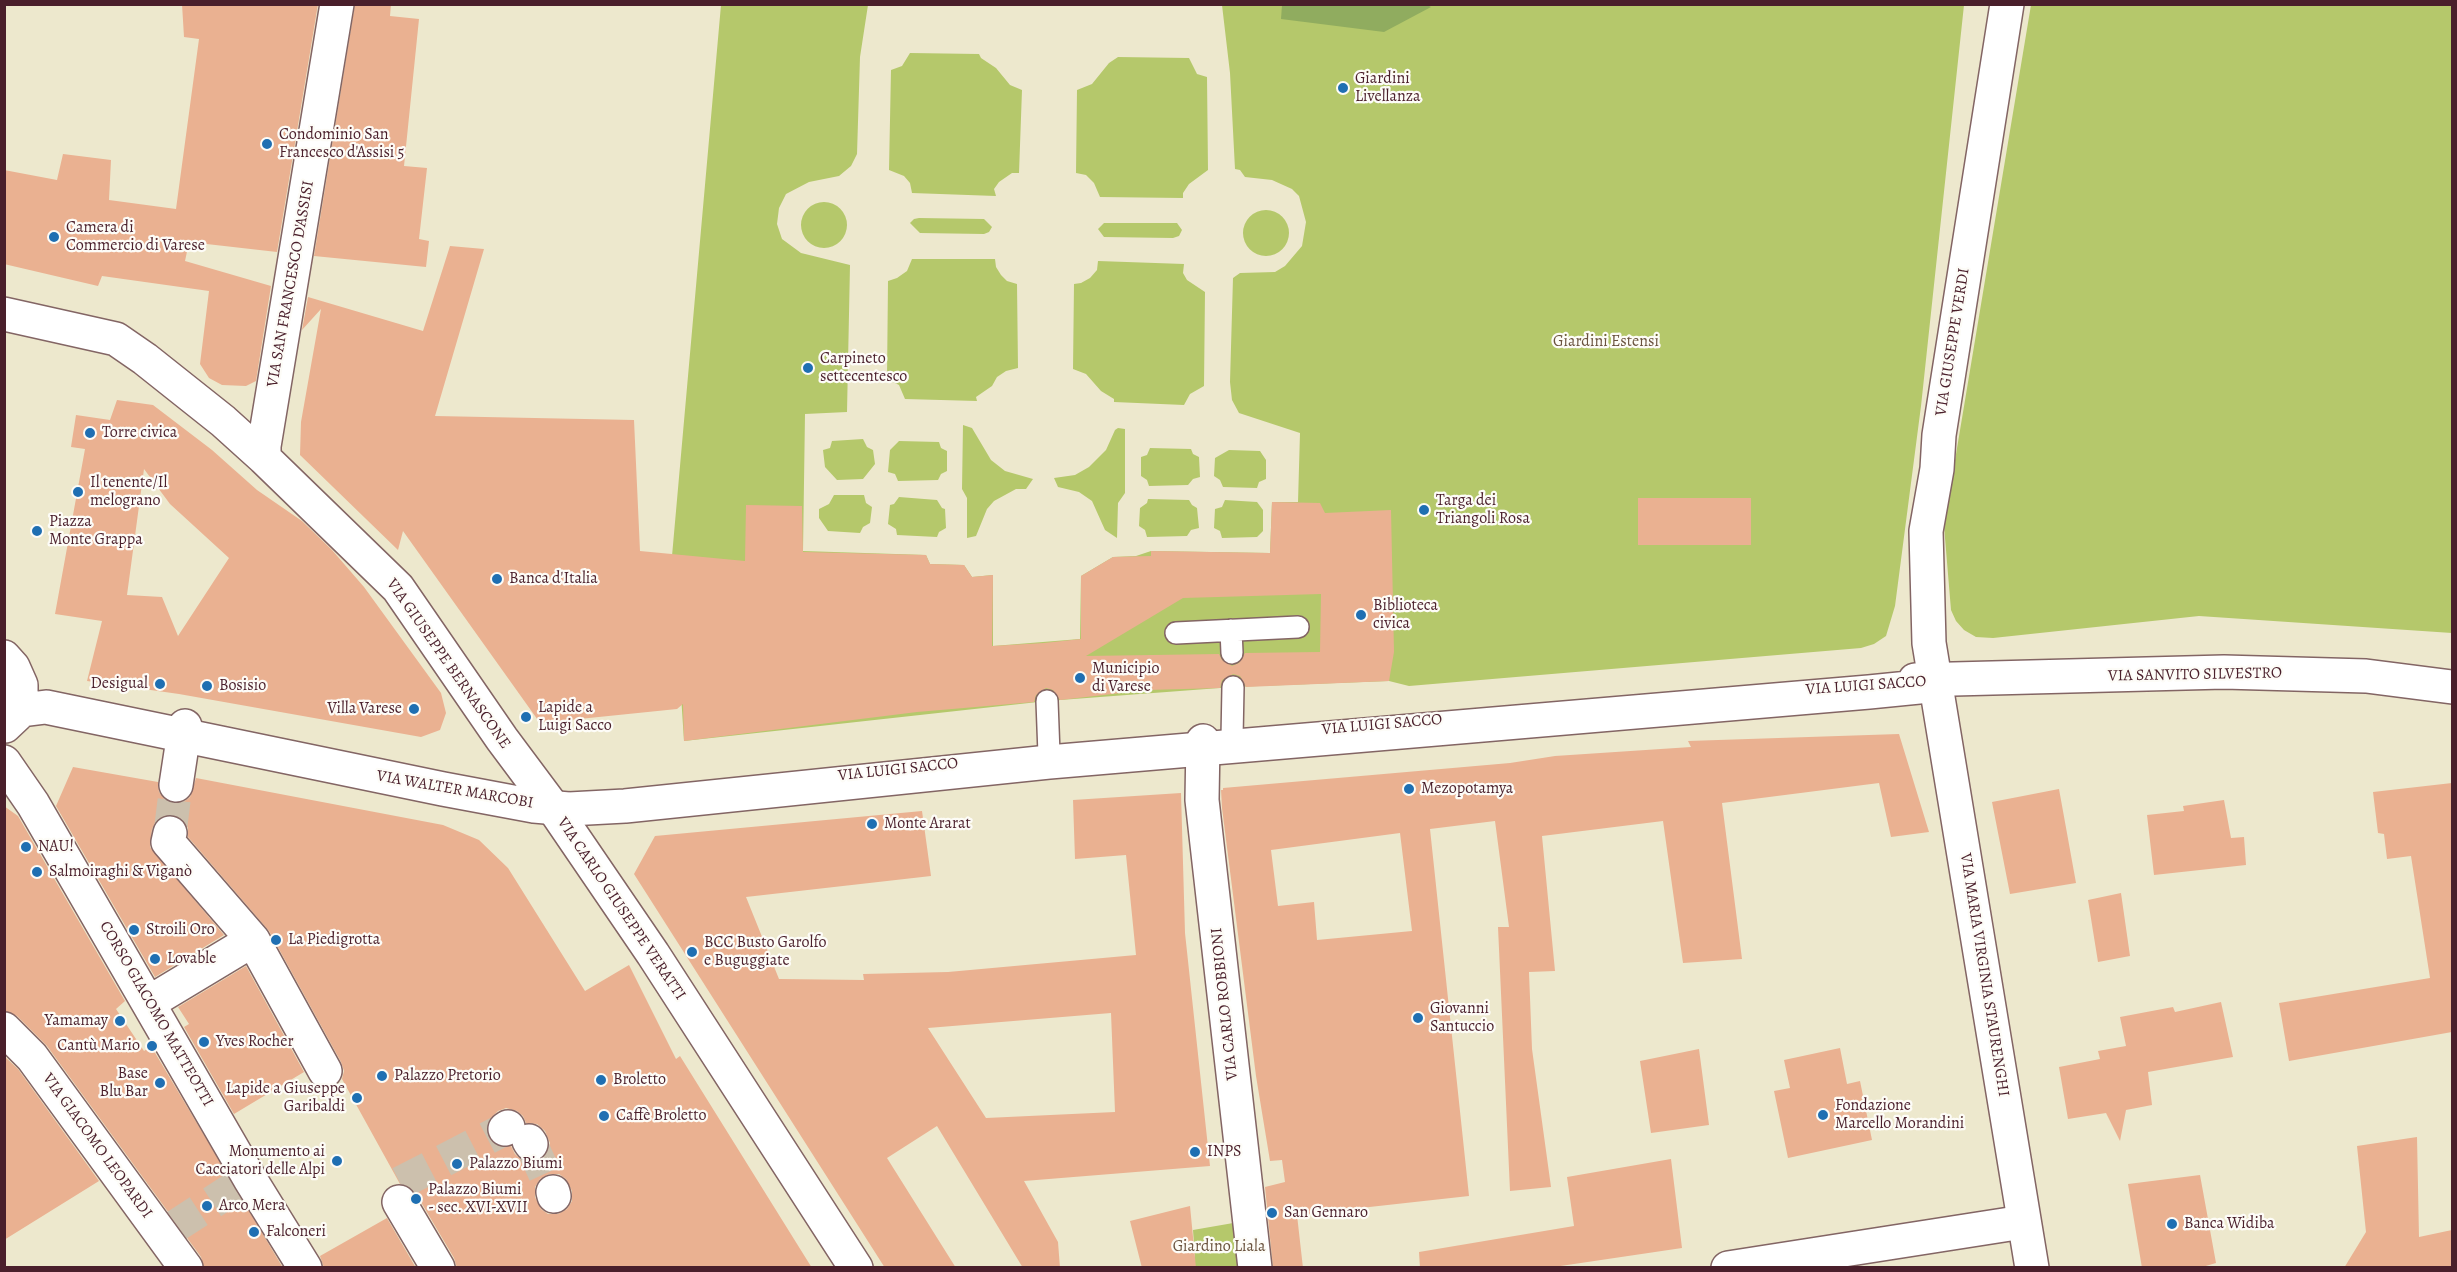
<!DOCTYPE html>
<html>
<head>
<meta charset="utf-8">
<style>
	body { margin:0 }
	#map { position:relative; width:2457px; height:1272px; overflow:hidden; background:#ede8cd; font-family:Alegreya,serif }
	canvas { display:block }
	.frame { position:absolute; inset:0; border:6px solid #4a1f2b; pointer-events:none }
</style>
</head>
<body>
<div id="map">
<canvas width="2457" height="1272"></canvas>
<div class="frame"></div>
</div>
<script>
const ctx = document.querySelector('canvas').getContext('2d');
ctx.lineJoin = 'round';
function fillPath(path, color) {
  ctx.fillStyle = color;
  ctx.fill(path, 'evenodd');
}
function poly(rows) {
  const path = new Path2D();
  for (const r of rows) {
    if (r.length === 3) {
      path.moveTo(r[0] + r[2], r[1]);
      path.arc(r[0], r[1], r[2], 0, 2 * Math.PI);
      continue;
    }
    path.moveTo(r[0], r[1]);
    for (let i = 2; i < r.length; i += 2) path.lineTo(r[i], r[i + 1]);
  }
  return path;
}
function strokePath(path, color, width, dash) {
  ctx.strokeStyle = color;
  ctx.lineWidth = width;
  ctx.lineCap = dash ? 'butt' : 'round';
  ctx.setLineDash(dash || []);
  ctx.stroke(path);
}
function write(font, color, halo, rows, align = 'center') {
  ctx.font = font + ' Alegreya,serif';
  ctx.lineWidth = 4.5;
  ctx.setLineDash([]);
  ctx.textBaseline = 'middle';
  ctx.strokeStyle = halo;
  ctx.fillStyle = color;
  for (const [text, x, y, turn = 0] of rows) {
    ctx.save();
    ctx.translate(x, y);
    ctx.rotate((+turn || 0) * Math.PI / 180);
    ctx.textAlign = isNaN(turn) ? turn : align;
    if (halo) ctx.strokeText(text, 0, 0);
    ctx.fillText(text, 0, 0);
    ctx.restore();
  }
}
fillPath(poly([
	[721,5,868,5,860,57,857,154,851,166,839,176,809,182,786,194,779,208,777,224,782,239,801,253,850,265,847,412,805,414,803,551,926,555,930,564,964,565,972,577,993,575,993,646,1080,639,1081,576,1113,557,1136,556,1151,551,1270,553,1272,502,1298,502,1300,433,1239,413,1232,400,1230,382,1233,278,1240,273,1275,272,1285,266,1302,246,1306,222,1299,196,1292,189,1272,180,1245,177,1240,170,1235,169,1230,73,1222,5,1964,5,1921,406,1895,606,1886,636,1874,644,1861,648,1409,686,1389,681,1233,687,1047,701,684,741,672,556],
	[2031,5,2452,5,2452,633,2199,616,1993,638,1976,637,1964,630,1956,621,1951,610,1944,526],
	[910,53,979,54,981,58,996,68,1010,85,1022,90,1019,173,1012,173,999,182,994,189,996,196,912,193,910,183,904,176,889,170,891,70,902,66],
	[1118,57,1189,58,1197,74,1207,77,1208,170,1189,184,1183,193,1183,198,1100,197,1094,183,1086,175,1076,173,1077,90,1092,84,1109,63],
	[824,225,23],
	[1266,233,23],
	[919,218,984,219,992,227,989,232,984,234,920,233,910,223,914,219],
	[1104,223,1177,223,1182,230,1179,236,1173,238,1104,237,1098,229],
	[912,259,995,259,996,267,1001,275,1007,281,1017,284,1018,368,1006,371,997,377,992,386,976,397,977,401,905,399,899,385,887,379,888,281,897,278,907,271],
	[1098,261,1184,264,1183,273,1187,280,1205,292,1204,386,1190,394,1184,405,1114,402,1114,399,1101,391,1086,374,1073,369,1074,284,1081,283,1090,278,1097,270],
	[963,425,972,428,991,460,1005,471,1033,479,1026,489,1016,489,994,501,987,509,976,536,967,538,967,498,962,489],
	[1118,428,1125,429,1125,493,1118,503,1117,538,1105,530,1092,501,1079,492,1058,487,1054,478,1075,475,1089,467,1106,450,1115,430],
	[863,439,867,447,873,450,875,464,863,479,837,480,825,467,823,450,830,448,832,441],
	[899,441,939,442,941,448,947,451,947,471,941,474,938,480,898,481,895,474,888,472,890,450],
	[1150,448,1191,449,1193,454,1199,457,1200,477,1193,479,1188,485,1149,486,1147,480,1141,476,1141,457,1147,455],
	[1229,450,1260,451,1266,460,1266,479,1259,482,1257,488,1223,487,1220,480,1214,476,1215,458],
	[834,495,864,495,866,503,872,507,870,523,863,527,860,533,828,531,819,518,819,509,829,504],
	[899,497,937,500,942,508,945,509,946,528,939,532,937,537,897,535,896,529,888,524,890,505,894,504],
	[1148,499,1189,500,1192,505,1197,508,1199,528,1191,530,1187,536,1147,537,1145,530,1139,526,1140,508,1147,503],
	[1225,500,1257,502,1263,510,1263,531,1257,537,1222,538,1220,531,1214,528,1215,509,1222,507],
	[1239,1222,1244,1267,1183,1267,1182,1259,1195,1258,1193,1230]
]), '#b5c86b');
fillPath(poly([
	[1425,4,1431,7,1384,32,1281,19,1282,5]
]), '#90ac5f');
fillPath(poly([
	[182,4,318,4,277,252,189,242,185,261,271,286,256,381,246,386,222,385,209,378,200,364,209,291,102,276,98,286,4,264,4,170,57,180,63,154,111,160,109,200,176,209,199,39,184,37],
	[355,4,391,4,390,16,419,19,404,166,427,168,419,239,429,241,426,267,314,256],
	[450,246,484,249,435,416,634,420,640,551,745,561,746,505,802,506,803,552,926,555,930,564,964,565,972,577,993,575,992,646,1044,643,1081,639,1081,576,1113,557,1151,556,1151,551,1270,553,1272,502,1320,503,1325,513,1391,510,1394,652,1389,681,1246,687,1240,676,1233,674,1222,680,1220,688,1147,690,1060,700,1053,690,1046,688,1036,695,1034,702,917,712,684,741,683,704,677,709,540,723,403,531,398,550,300,455,301,422,321,309,302,330,308,297,423,331],
	[1321,594,1320,652,1245,653,1239,663,1232,666,1222,660,1219,654,1086,656,1183,598],
	[117,400,153,405,212,450,257,490,302,521,332,550,364,587,441,693,446,713,440,730,421,737,179,694,87,681,102,621,55,614,85,449,71,447,76,415,110,420],
	[144,469,170,504,229,558,178,636,162,597,127,595],
	[1638,498,1751,498,1751,545,1638,545],
	[1899,734,1929,832,1891,837,1879,783,1722,803,1742,959,1683,963,1663,821,1542,836,1555,971,1529,972,1532,1049,1551,1187,1510,1191,1498,927,1509,927,1495,821,1430,829,1469,1196,1297,1215,1303,1268,1273,1268,1265,1187,1285,1182,1282,1160,1270,1161,1256,1076,1222,808,1221,790,1223,790,1223,788,1510,763,1555,756,1691,747,1688,741],
	[1400,833,1412,931,1317,940,1314,902,1278,906,1271,850],
	[73,767,158,782,159,792,165,800,173,803,182,803,190,797,196,778,443,825,479,840,508,868,585,991,629,965,676,1059,680,1056,812,1268,457,1268,454,1258,415,1192,409,1186,400,1184,342,1079,344,1071,341,1062,269,931,188,837,188,828,183,820,173,815,164,815,156,821,152,829,150,847,224,935,155,977,56,806],
	[506,1108,517,1111,523,1116,526,1123,537,1124,545,1131,550,1143,547,1153,542,1159,533,1163,523,1161,515,1154,511,1146,497,1146,490,1140,486,1131,489,1120,498,1111],
	[549,1174,559,1174,566,1179,572,1191,572,1201,567,1209,558,1214,548,1214,541,1209,535,1197,535,1187,540,1179],
	[2452,783,2452,1032,2289,1061,2279,1003,2430,978,2411,856,2387,859,2384,834,2378,833,2373,792],
	[2059,789,2076,883,2010,894,1992,802],
	[1181,793,1185,933,1210,1166,1024,1181,1058,1242,1060,1268,1023,1268,937,1126,887,1158,956,1268,885,1268,634,874,655,836,922,811,931,876,746,897,779,979,864,980,863,974,948,972,1136,955,1126,855,1075,859,1073,800],
	[1111,1013,1115,1112,986,1118,928,1028],
	[2224,800,2231,838,2244,837,2246,865,2154,875,2147,815,2184,811,2183,806],
	[4,806,18,816,125,1001,116,1009,144,1051,151,1046,283,1268,204,1268,201,1257,47,1046,17,1016,4,1011],
	[2121,893,2130,956,2098,962,2088,900],
	[246,966,304,1072,234,1114,184,1027,189,1024,178,1007],
	[2221,1002,2233,1057,2148,1072,2152,1105,2126,1110,2120,1141,2106,1113,2068,1119,2059,1067,2100,1059,2098,1051,2126,1046,2120,1017,2173,1007,2175,1012],
	[1840,1048,1847,1084,1860,1081,1872,1140,1788,1158,1774,1091,1790,1088,1784,1060],
	[1699,1049,1709,1125,1651,1133,1640,1061],
	[4,1056,18,1069,99,1181,4,1240],
	[2417,1137,2419,1237,2452,1230,2452,1268,2344,1268,2366,1232,2357,1146],
	[1671,1159,1682,1248,1547,1268,1420,1268,1419,1252,1574,1226,1567,1177],
	[2200,1175,2216,1263,2199,1268,2142,1268,2128,1184],
	[1190,1206,1196,1268,1142,1268,1130,1221],
	[387,1218,416,1268,324,1268,320,1256]
]), '#eab191');
strokePath(poly([
	[170,833,176,785],
	[531,1144,553,1192],
	[400,1183,505,1129],
	[171,1229,242,1183]
]), '#ccc0ad', 33, [33, 16]);
const lane = poly([
	[1231,630,1232,653],
	[1176,633,1298,627],
	[1047,701,1049,754],
	[1232,738,1233,687]
]);
const street = poly([
	[4,314,116,339,145,359,223,421,264,458,398,588,502,739,552,806],
	[264,458,264,446,337,4],
	[1203,741,1202,800,1255,1268],
	[4,762,33,804,250,1179,305,1268],
	[176,785,185,726],
	[170,833,168,842,253,940,325,1071],
	[150,1002,253,940],
	[4,1029,32,1057,186,1268],
	[505,1129,508,1127],
	[529,1141,531,1144],
	[553,1192,554,1196],
	[399,1202,438,1268],
	[1728,1268,2023,1222]
]);
const secondary = poly([
	[2007,4,1939,435,1937,469,1926,531,1929,643,2032,1268],
	[552,806,653,954,856,1268]
]);
const primary = poly([
	[4,657,13,667,21,685,21,695,19,706,5,726],
	[1915,680,2224,672,2366,676,2452,687],
	[5,726,22,710,46,707,443,789,534,806,569,809,625,806,1049,762,1869,692,1919,687,1937,681]
]);
strokePath(lane, '#836564', 24);
strokePath(street, '#836564', 36);
strokePath(secondary, '#836564', 36);
strokePath(primary, '#836564', 36);
strokePath(lane, '#fff', 21);
strokePath(street, '#fff', 33);
strokePath(secondary, '#fff', 33);
strokePath(primary, '#fff', 33);
for (const [x, y, r, color] of [
	[1343,88,6,"#1f6fb2"],
	[267,144,6,"#1f6fb2"],
	[54,237,6,"#1f6fb2"],
	[808,368,6,"#1f6fb2"],
	[90,433,6,"#1f6fb2"],
	[78,492,6,"#1f6fb2"],
	[1424,510,6,"#1f6fb2"],
	[37,531,6,"#1f6fb2"],
	[497,579,6,"#1f6fb2"],
	[1361,615,6,"#1f6fb2"],
	[1080,678,6,"#1f6fb2"],
	[160,684,6,"#1f6fb2"],
	[207,686,6,"#1f6fb2"],
	[414,709,6,"#1f6fb2"],
	[526,717,6,"#1f6fb2"],
	[1409,789,6,"#1f6fb2"],
	[872,824,6,"#1f6fb2"],
	[26,847,6,"#1f6fb2"],
	[37,872,6,"#1f6fb2"],
	[134,930,6,"#1f6fb2"],
	[276,940,6,"#1f6fb2"],
	[692,952,6,"#1f6fb2"],
	[155,959,6,"#1f6fb2"],
	[1418,1018,6,"#1f6fb2"],
	[120,1021,6,"#1f6fb2"],
	[204,1042,6,"#1f6fb2"],
	[152,1046,6,"#1f6fb2"],
	[382,1076,6,"#1f6fb2"],
	[601,1080,6,"#1f6fb2"],
	[160,1083,6,"#1f6fb2"],
	[357,1098,6,"#1f6fb2"],
	[1823,1115,6,"#1f6fb2"],
	[604,1116,6,"#1f6fb2"],
	[1195,1152,6,"#1f6fb2"],
	[337,1161,6,"#1f6fb2"],
	[457,1164,6,"#1f6fb2"],
	[416,1199,6,"#1f6fb2"],
	[207,1206,6,"#1f6fb2"],
	[1272,1213,6,"#1f6fb2"],
	[2172,1224,6,"#1f6fb2"],
	[254,1232,6,"#1f6fb2"]
]) {
  const dot = new Path2D();
  dot.arc(x, y, r, 0, 2 * Math.PI);
  ctx.fillStyle = color;
  ctx.fill(dot);
  strokePath(dot, '#fdfcf7', 2);
}
write('16px', '#4a1f2b', '#fdfcf7', [
	["Giardini",1355,79],
	["Livellanza",1355,97],
	["Condominio San",279,135],
	["Francesco d'Assisi 5",279,153],
	["Camera di",66,228],
	["Commercio di Varese",66,246],
	["Carpineto",820,359],
	["settecentesco",820,377],
	["Torre civica",102,433],
	["Il tenente/Il",90,483],
	["melograno",90,501],
	["Targa dei",1436,501],
	["Triangoli Rosa",1436,519],
	["Piazza",49,522],
	["Monte Grappa",49,540],
	["Banca d'Italia",509,579],
	["Biblioteca",1373,606],
	["civica",1373,624],
	["Municipio",1092,669],
	["di Varese",1092,687],
	["Desigual",148,684,"right"],
	["Bosisio",219,686],
	["Lapide a",538,708],
	["Luigi Sacco",538,726],
	["Villa Varese",402,709,"right"],
	["Mezopotamya",1421,789],
	["Monte Ararat",884,824],
	["NAU!",38,847],
	["Salmoiraghi & Viganò",49,872],
	["Stroili Oro",146,930],
	["La Piedigrotta",288,940],
	["BCC Busto Garolfo",704,943],
	["e Buguggiate",704,961],
	["Lovable",167,959],
	["Giovanni",1430,1009],
	["Santuccio",1430,1027],
	["Yamamay",108,1021,"right"],
	["Yves Rocher",216,1042],
	["Cantù Mario",140,1046,"right"],
	["Base",148,1074,"right"],
	["Blu Bar",148,1092,"right"],
	["Palazzo Pretorio",394,1076],
	["Broletto",613,1080],
	["Lapide a Giuseppe",345,1089,"right"],
	["Garibaldi",345,1107,"right"],
	["Fondazione",1835,1106],
	["Marcello Morandini",1835,1124],
	["Caffè Broletto",616,1116],
	["Monumento ai",325,1152,"right"],
	["Cacciatori delle Alpi",325,1170,"right"],
	["INPS",1207,1152],
	["Palazzo Biumi",469,1164],
	["Palazzo Biumi",428,1190],
	["- sec. XVI-XVII",428,1208],
	["Arco Mera",219,1206],
	["San Gennaro",1284,1213],
	["Banca Widiba",2184,1224],
	["Falconeri",266,1232]
], 'left');
write('16px', '#4a1f2b', '#fdfcf7', [
	["VIA SAN FRANCESCO D'ASSISI",291,284,-80],
	["VIA GIUSEPPE VERDI",1953,342,-81],
	["VIA GIUSEPPE BERNASCONE",448,664,55],
	["VIA SANVITO SILVESTRO",2195,675,-1],
	["VIA LUIGI SACCO",1866,686,-4],
	["VIA LUIGI SACCO",1382,725,-5],
	["VIA LUIGI SACCO",898,770,-6],
	["VIA WALTER MARCOBI",455,790,10],
	["VIA CARLO GIUSEPPE VERATTI",621,909,56],
	["VIA MARIA VIRGINIA STAURENGHI",1984,975,81],
	["VIA CARLO ROBBIONI",1225,1004,-96],
	["CORSO GIACOMO MATTEOTTI",156,1014,60],
	["VIA GIACOMO LEOPARDI",97,1146,54]
]);
write('16px', '#6a523e', '#fdfcf7', [
	["Giardini Estensi",1606,342],
	["Giardino Liala",1219,1247]
]);
</script>
</body>
</html>
